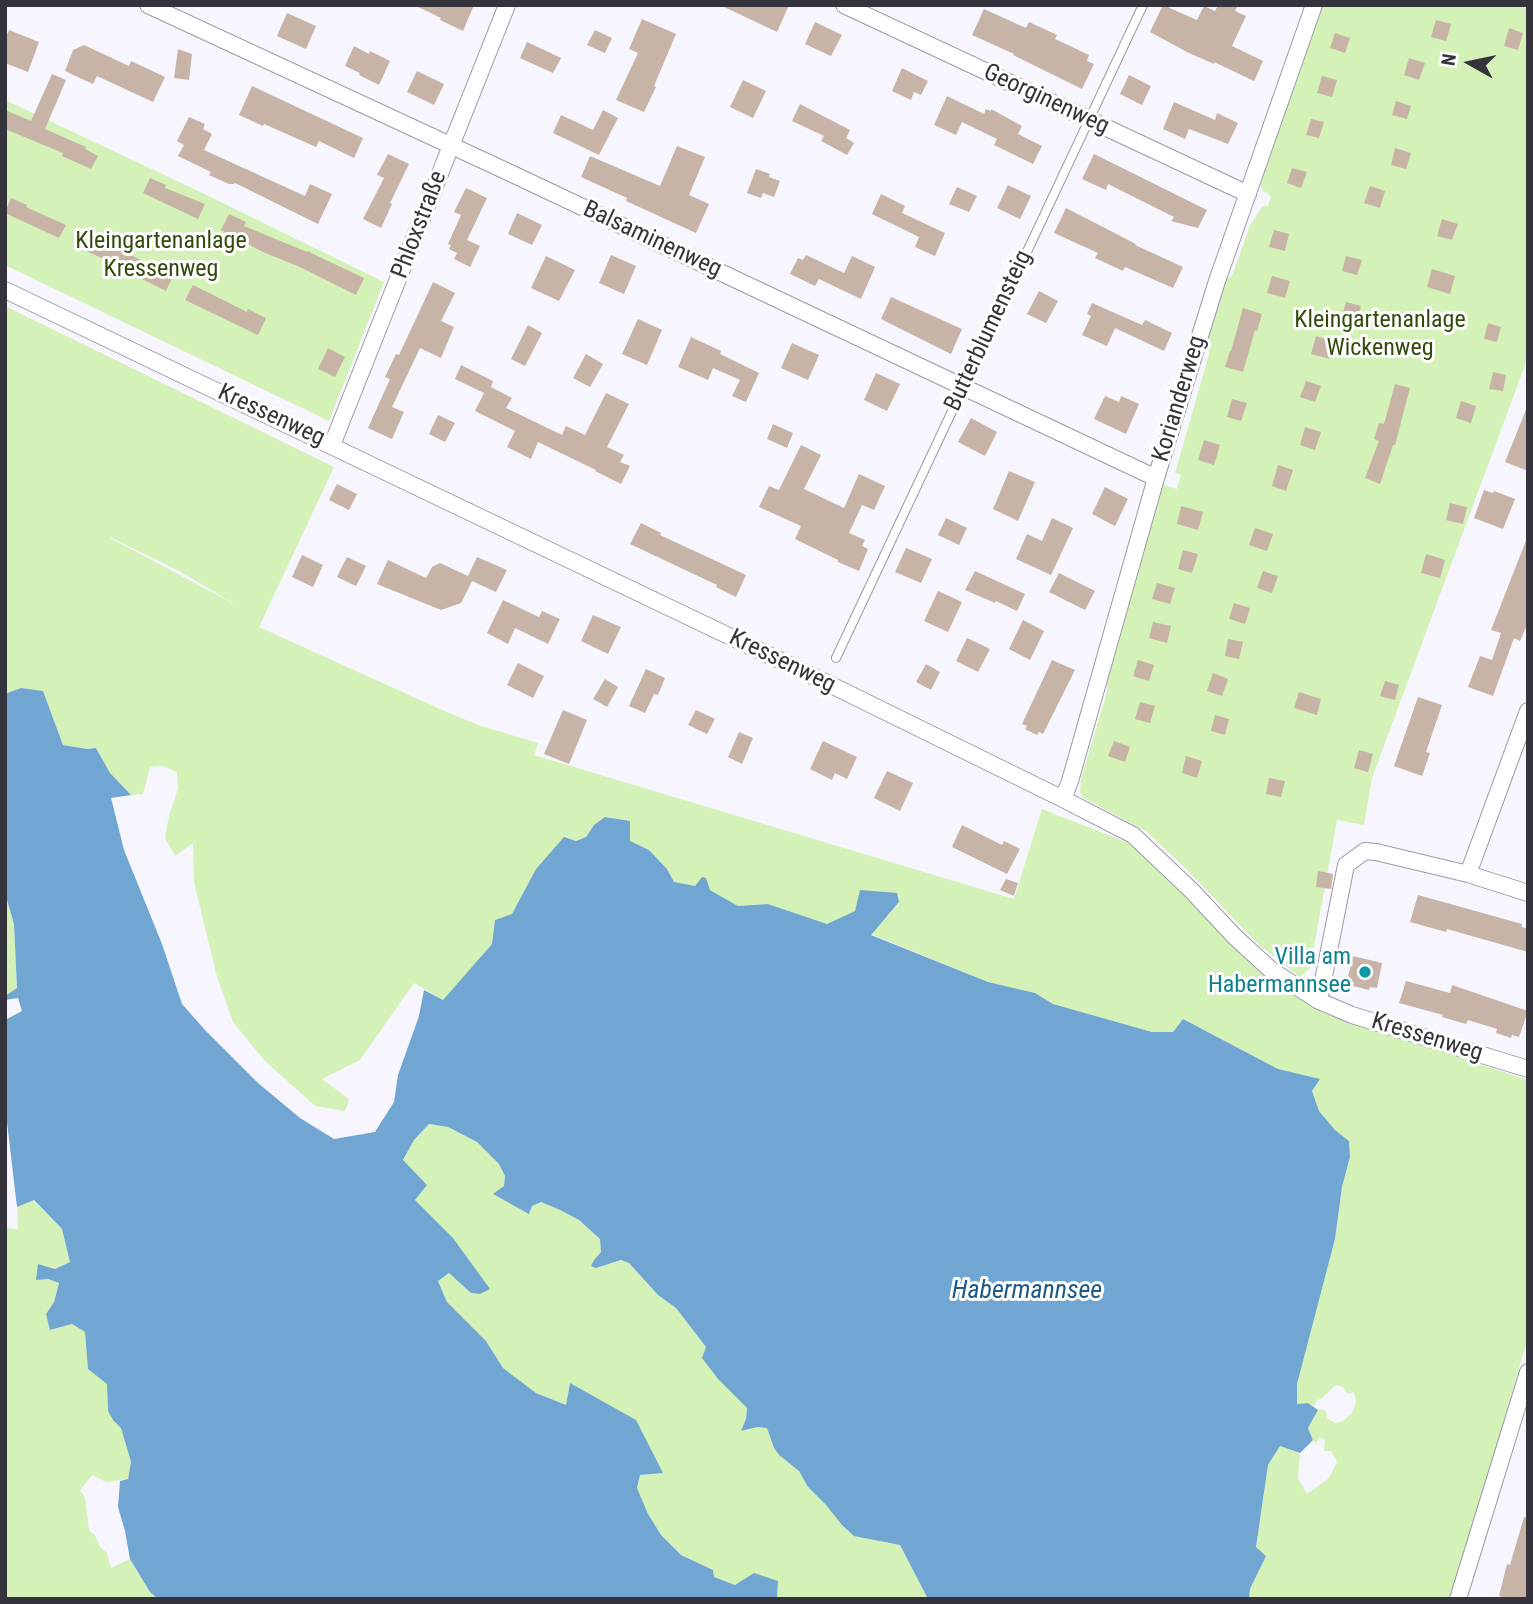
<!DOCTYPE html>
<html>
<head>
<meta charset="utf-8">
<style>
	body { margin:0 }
	#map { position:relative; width:1533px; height:1604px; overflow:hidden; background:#f7f5fd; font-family:"Roboto Condensed",sans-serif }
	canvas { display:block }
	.frame { position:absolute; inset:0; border:7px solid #35333b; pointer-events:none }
	.north { position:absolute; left:1435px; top:28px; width:70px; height:70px; -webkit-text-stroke:5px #fff; paint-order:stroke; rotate:279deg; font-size:19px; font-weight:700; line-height:28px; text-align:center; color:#35333b }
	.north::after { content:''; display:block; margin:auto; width:24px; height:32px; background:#35333b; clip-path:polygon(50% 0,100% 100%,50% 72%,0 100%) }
</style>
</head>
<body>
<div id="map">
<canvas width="1533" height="1604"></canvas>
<div class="frame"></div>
<div class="north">N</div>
</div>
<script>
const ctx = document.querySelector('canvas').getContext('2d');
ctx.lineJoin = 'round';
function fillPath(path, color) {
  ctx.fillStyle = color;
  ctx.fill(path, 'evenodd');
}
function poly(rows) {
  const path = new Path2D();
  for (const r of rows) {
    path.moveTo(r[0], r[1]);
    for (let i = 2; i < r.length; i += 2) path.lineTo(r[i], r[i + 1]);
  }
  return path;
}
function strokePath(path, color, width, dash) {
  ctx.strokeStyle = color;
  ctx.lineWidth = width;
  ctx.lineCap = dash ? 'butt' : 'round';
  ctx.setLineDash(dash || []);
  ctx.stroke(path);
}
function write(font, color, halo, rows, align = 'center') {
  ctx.font = font + ' "Roboto Condensed",sans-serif';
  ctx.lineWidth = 6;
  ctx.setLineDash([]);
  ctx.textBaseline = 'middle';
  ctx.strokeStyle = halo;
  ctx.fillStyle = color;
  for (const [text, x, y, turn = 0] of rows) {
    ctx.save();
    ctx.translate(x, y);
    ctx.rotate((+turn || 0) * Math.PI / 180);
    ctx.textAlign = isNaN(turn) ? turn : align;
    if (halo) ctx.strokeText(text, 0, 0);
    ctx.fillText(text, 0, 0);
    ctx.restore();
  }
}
fillPath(poly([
	[1322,5,1528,5,1528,357,1372,778,1364,825,1337,820,1310,968,1300,977,1258,944,1189,872,1146,831,1082,797,1080,791,1081,779,1107,692,1107,676,1160,484,1177,489,1181,475,1175,473,1209,354,1207,330,1222,282,1232,276,1250,225,1263,206,1268,206,1271,196,1265,192,1261,188,1261,183],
	[5,100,194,189,384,282,329,421,5,265],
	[5,306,334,467,259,627,442,710,478,725,538,743,534,755,1014,899,1042,809,1131,844,1159,869,1214,926,1271,981,1323,1013,1528,1080,1528,1341,1523,1354,1452,1599,1249,1599,1250,1589,1266,1556,1256,1547,1268,1465,1280,1446,1300,1453,1298,1478,1307,1494,1329,1478,1337,1462,1331,1451,1324,1451,1325,1440,1320,1437,1315,1444,1308,1428,1318,1410,1323,1409,1327,1413,1326,1418,1336,1423,1343,1421,1352,1413,1356,1402,1354,1392,1348,1394,1343,1387,1336,1385,1321,1399,1317,1400,1314,1406,1308,1403,1297,1404,1297,1383,1335,1239,1342,1187,1350,1157,1349,1141,1335,1130,1319,1111,1312,1091,1319,1079,1278,1069,1183,1019,1173,1032,1152,1032,1053,1004,1035,993,988,982,871,934,899,903,855,911,827,924,768,904,738,906,710,890,674,882,667,869,649,850,594,825,586,837,576,841,564,838,536,869,512,914,495,920,492,944,443,1000,414,983,360,1060,322,1079,349,1099,345,1111,315,1106,264,1060,233,1022,217,977,194,882,193,843,175,856,165,838,169,815,178,789,177,772,162,766,150,767,143,794,131,795,109,772,96,748,87,749,63,745,43,691,21,688,5,694],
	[110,537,181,572,238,606,110,538],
	[5,893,14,924,17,988,5,996],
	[429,1124,448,1127,477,1142,499,1164,505,1176,504,1187,494,1194,530,1213,532,1205,541,1202,560,1210,579,1220,600,1239,601,1252,594,1260,597,1268,622,1260,629,1263,658,1295,676,1308,706,1347,703,1358,718,1379,747,1408,746,1419,757,1427,767,1428,774,1448,779,1455,799,1471,808,1487,826,1505,865,1538,900,1545,928,1599,777,1599,778,1581,735,1585,714,1577,713,1570,681,1555,661,1535,648,1514,637,1489,640,1475,663,1473,570,1383,566,1405,536,1393,503,1368,486,1341,447,1302,438,1281,450,1272,471,1293,453,1238,415,1200,427,1185,403,1161,414,1140],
	[33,1200,62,1229,70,1262,55,1269,38,1264,48,1279,59,1282,54,1302,46,1314,51,1330,72,1324,85,1332,88,1369,107,1383,108,1411,113,1420,121,1428,131,1462,128,1479,106,1482,92,1475,80,1490,85,1498,89,1530,95,1535,100,1547,107,1553,111,1568,130,1559,150,1592,158,1599,5,1599,5,1228,18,1229,17,1207]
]), '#d4f1b7');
fillPath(poly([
	[21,688,43,691,63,745,87,749,96,748,110,773,131,795,111,798,124,850,162,944,182,1004,205,1030,258,1083,300,1118,334,1139,375,1132,394,1102,398,1075,419,1016,424,990,443,1000,492,944,495,920,512,914,536,869,564,837,576,841,586,837,594,825,605,817,630,821,630,841,649,850,667,869,674,882,695,886,702,877,706,878,710,890,738,906,768,904,827,924,855,911,860,890,897,893,899,902,871,935,988,982,1035,993,1053,1004,1152,1032,1173,1032,1183,1019,1278,1069,1320,1079,1312,1091,1319,1111,1335,1130,1349,1141,1350,1157,1342,1187,1335,1239,1297,1384,1297,1404,1308,1403,1318,1410,1308,1428,1313,1440,1300,1453,1280,1446,1268,1465,1256,1547,1266,1556,1250,1589,1249,1599,928,1599,900,1545,854,1536,842,1525,826,1505,808,1487,799,1471,779,1455,774,1448,767,1428,757,1427,741,1431,746,1419,747,1408,718,1379,702,1358,706,1347,676,1308,658,1295,629,1263,621,1260,596,1268,591,1266,594,1260,601,1252,600,1239,579,1220,560,1210,541,1202,532,1206,529,1214,493,1194,504,1186,505,1176,499,1164,477,1142,448,1127,429,1124,414,1140,403,1160,427,1185,415,1200,453,1238,490,1289,480,1294,471,1293,449,1273,438,1281,447,1302,486,1341,503,1368,536,1393,566,1405,570,1383,636,1420,663,1473,640,1475,637,1488,648,1514,661,1535,681,1555,713,1570,714,1577,735,1585,754,1573,778,1581,777,1599,158,1599,150,1592,130,1559,125,1531,118,1507,120,1481,128,1479,131,1462,121,1428,113,1420,108,1411,107,1384,88,1369,85,1332,72,1324,50,1330,46,1314,54,1302,59,1283,48,1279,36,1280,38,1264,55,1269,70,1262,62,1229,34,1200,17,1207,5,1105,5,1020,22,1011,18,998,5,1000,5,996,17,988,14,924,5,893,5,694]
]), '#71a6d3');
fillPath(poly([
	[414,5,474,5,463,31,440,20,441,18],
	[720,5,789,5,777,32],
	[1163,5,1197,20,1204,6,1215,11,1218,5,1238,5,1235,11,1246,16,1232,46,1263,61,1254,81,1214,62,1214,64,1189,53,1150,32],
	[984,9,1026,28,1029,22,1057,35,1055,39,1089,55,1087,61,1094,64,1082,89,1013,55,1014,54,972,35],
	[287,13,316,26,306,49,277,36],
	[642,19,676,34,654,86,656,87,644,112,616,100,638,53,629,49],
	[1436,20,1451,24,1446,41,1431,37],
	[815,22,842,35,831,56,805,44],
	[1509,28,1523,33,1518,50,1504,46],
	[9,30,39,42,28,72,5,63,5,39],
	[595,30,612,38,605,53,587,45],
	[1335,33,1350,38,1345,53,1330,48],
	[527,42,561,58,553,73,520,58],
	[84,45,129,66,131,61,165,77,153,102,97,76,93,84,65,71,73,50],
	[354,46,369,54,370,51,390,61,379,85,359,75,360,73,345,66],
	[178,49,192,54,189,80,174,78],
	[1409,58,1425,63,1419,80,1404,75],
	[902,68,928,81,921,95,914,92,911,100,892,91],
	[417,71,444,84,434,105,407,92],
	[52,74,66,80,45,129,86,147,85,149,98,156,91,169,62,156,63,153,5,129,5,110,31,121],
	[1129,75,1151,86,1142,105,1120,94],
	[1322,76,1337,80,1332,97,1317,93],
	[743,80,766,91,753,118,730,107],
	[252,86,363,138,354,158,319,141,316,147,264,124,263,126,239,115],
	[947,96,984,114,986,109,991,111,991,109,1022,126,1018,134,1042,146,1033,164,994,145,997,139,962,122,956,135,934,125],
	[1396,101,1411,106,1407,119,1392,115],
	[1174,102,1215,120,1217,113,1238,123,1228,144,1189,129,1185,139,1163,129],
	[800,104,850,130,846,138,854,143,847,155,821,141,824,136,792,121],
	[603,110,618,118,599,155,553,133,561,115,593,130],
	[189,117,205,124,203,129,212,134,204,150,305,196,310,184,332,194,318,224,235,183,234,184,229,184,209,175,211,172,178,156,184,145,177,141],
	[1311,119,1324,122,1319,138,1306,135],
	[677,146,705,157,689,195,709,204,696,233,626,201,627,198,581,177,590,156,660,186],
	[1395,148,1411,153,1406,169,1391,165],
	[388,154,409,164,390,203,392,204,381,228,363,219,384,178,377,175],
	[1094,154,1207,210,1198,228,1171,221,1174,217,1108,184,1106,190,1082,179],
	[1292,168,1307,172,1301,188,1287,183],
	[756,169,770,174,769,177,780,181,774,197,763,193,761,198,747,193],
	[150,178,166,185,165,188,205,204,198,219,143,193],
	[1008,185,1031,196,1020,219,997,208],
	[1370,186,1385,191,1380,208,1364,203],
	[957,187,977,196,969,212,949,204],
	[466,188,487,198,467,240,480,246,470,267,454,259,457,253,449,249,451,245,448,244,461,215,454,212],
	[881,194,905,206,902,213,945,233,935,256,915,247,919,237,872,214],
	[11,198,27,205,26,207,66,225,59,238,5,213],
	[1066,208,1136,244,1135,245,1183,267,1173,288,1125,267,1123,271,1095,258,1098,253,1054,233],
	[517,213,542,225,532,245,508,234],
	[229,214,246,222,244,226,307,252,307,251,364,278,356,295,300,267,263,252,221,230],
	[1442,219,1458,224,1452,240,1437,236],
	[1274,230,1289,234,1285,251,1269,247],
	[90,235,173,276,166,291,138,277,138,278,122,271,123,268,84,250],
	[611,255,636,266,624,294,599,283],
	[806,255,844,273,852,256,875,267,861,299,819,279,815,286,790,274,798,258,803,260],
	[546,256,575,270,559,301,531,288],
	[1346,256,1362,260,1357,275,1342,271],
	[1432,269,1455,276,1450,294,1427,287],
	[1272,276,1290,281,1285,298,1267,293],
	[433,282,455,293,441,321,454,327,441,358,420,348,392,407,404,412,392,439,368,428,390,379,385,377,396,354,399,355],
	[193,285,247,312,248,309,266,318,258,335,185,300],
	[1039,291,1058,301,1046,323,1027,314],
	[891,297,962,329,951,354,881,319],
	[1346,302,1361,306,1356,323,1341,319],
	[1092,303,1142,325,1145,320,1172,333,1164,351,1115,328,1107,346,1082,335,1091,316,1087,314],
	[1243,308,1262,314,1257,331,1255,330,1243,372,1225,367,1230,351,1231,351],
	[638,319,662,330,647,365,622,354],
	[1488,323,1501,327,1497,342,1484,339],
	[528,325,542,333,525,366,511,359],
	[1316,336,1335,342,1330,359,1311,354],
	[691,337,721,351,720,354,759,373,746,402,732,396,740,380,713,368,708,380,678,367],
	[792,343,819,355,808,380,781,368],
	[328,348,345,357,335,377,318,369],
	[586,354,603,364,590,387,573,378],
	[461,365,493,381,491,387,512,398,506,408,562,435,566,426,585,435,606,393,629,404,607,447,624,455,620,462,630,466,621,484,595,471,596,470,538,442,531,459,507,447,515,431,475,411,484,393,455,379],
	[1493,372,1506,375,1503,391,1489,389],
	[876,373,900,384,887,411,864,400],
	[1306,381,1321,386,1315,402,1300,397],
	[1395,384,1410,388,1395,445,1393,445,1380,484,1365,478,1379,441,1374,439,1379,423,1384,424],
	[1105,396,1119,402,1121,396,1139,404,1126,434,1094,419],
	[1232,399,1247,403,1241,421,1227,417],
	[1461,401,1476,406,1471,423,1456,418],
	[1527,407,1528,407,1528,471,1505,462],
	[438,415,455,423,445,442,429,434],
	[971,418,997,432,985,456,958,442],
	[773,424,793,433,787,448,767,439],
	[1305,427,1321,432,1315,450,1300,445],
	[1204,440,1220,445,1214,465,1198,460],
	[801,445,821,455,804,489,844,508,859,474,885,486,874,510,862,505,849,533,865,540,862,546,868,549,859,571,838,562,838,560,795,539,801,526,759,507,769,486,779,490],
	[1278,465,1293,470,1286,491,1272,486],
	[1009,471,1035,482,1018,521,993,509],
	[337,484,357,494,349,510,329,500],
	[1105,487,1128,499,1115,526,1092,514],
	[1484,490,1493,493,1494,491,1515,499,1503,529,1474,518],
	[1450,503,1467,507,1463,524,1446,520],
	[1181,506,1203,512,1198,530,1177,524],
	[946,518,967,528,959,545,938,535],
	[1052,518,1073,528,1051,575,1016,559,1027,534,1042,541],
	[641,523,661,533,660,535,746,575,736,597,716,587,717,585,630,544],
	[1255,528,1273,534,1267,551,1249,545],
	[1527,538,1528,622,1520,641,1514,638,1493,696,1468,687,1480,656,1492,660,1501,633,1491,630],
	[906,548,932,559,921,583,895,572],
	[1183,550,1198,554,1192,573,1178,569],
	[1426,554,1445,560,1440,578,1421,573],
	[302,555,323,565,313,587,292,577],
	[347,557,366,566,356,586,337,577],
	[477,557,507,570,496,592,472,581,461,603,441,610,377,584,388,560,426,578,432,567,440,563,468,576],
	[975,571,1025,594,1017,611,996,601,995,603,965,590],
	[1263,571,1278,576,1272,593,1257,588],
	[1059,573,1095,591,1085,610,1049,592],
	[1157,583,1175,588,1170,604,1152,599],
	[938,591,962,602,948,632,924,621],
	[503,600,539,617,542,611,560,619,548,644,515,628,508,644,487,633],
	[1234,603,1250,608,1245,624,1229,619],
	[593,615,621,627,608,654,581,641],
	[1023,620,1044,631,1030,660,1009,649],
	[1153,622,1171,626,1167,643,1149,638],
	[967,638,990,649,978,672,956,661],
	[1228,639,1243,642,1239,659,1225,656],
	[1052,660,1075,670,1043,734,1039,732,1037,735,1025,729,1027,726,1022,724],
	[1138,660,1154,665,1149,681,1133,676],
	[518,663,544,676,533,698,507,685],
	[926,664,940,672,931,690,916,682],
	[646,669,665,678,658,695,654,694,645,713,629,706],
	[1213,673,1228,679,1222,696,1207,691],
	[605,679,618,687,607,707,593,699],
	[1385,681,1399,685,1395,700,1380,696],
	[1299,692,1321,699,1317,715,1294,708],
	[1418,697,1442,705,1426,752,1430,753,1422,776,1394,766],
	[1140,702,1155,706,1150,723,1135,719],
	[563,710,587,720,569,764,544,754],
	[696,710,715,719,707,734,688,725],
	[1215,715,1229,719,1225,735,1211,731],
	[739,732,753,738,742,764,728,757],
	[823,741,857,757,847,779,835,773,832,780,810,769],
	[1114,741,1130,747,1125,762,1108,756],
	[1359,750,1373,754,1368,772,1354,768],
	[1186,756,1202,761,1197,778,1182,773],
	[887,771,913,783,900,811,874,798],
	[1269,778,1285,781,1281,797,1266,794],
	[962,825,1002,845,1004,841,1020,849,1007,874,952,847],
	[1318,871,1333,874,1331,889,1316,887],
	[1006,879,1018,883,1014,896,1000,890],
	[1418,895,1522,924,1522,927,1528,929,1528,952,1447,929,1446,932,1410,922],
	[1353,956,1382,963,1377,988,1370,987,1369,990,1353,986,1354,983,1347,981],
	[1406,981,1450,993,1452,985,1528,1011,1519,1037,1512,1035,1511,1038,1496,1033,1497,1029,1468,1020,1466,1024,1442,1017,1443,1015,1399,1003],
	[1524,1517,1528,1518,1528,1599,1509,1599,1499,1596,1507,1564,1510,1565]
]), '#c7b4a7');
const lane = poly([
	[836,658,1143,5]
]);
const street = poly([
	[148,5,506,171,1156,478],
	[844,5,1248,194],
	[5,290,825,682,1063,799,1133,835,1192,891,1235,937,1271,970,1319,1001,1352,1015,1528,1069],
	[332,445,507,5],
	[1063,799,1070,781,1156,478,1217,281,1314,5],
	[1468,874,1528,711],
	[1319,1001,1346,865,1365,851,1376,852,1468,874,1528,893],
	[1458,1599,1528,1372]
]);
strokePath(lane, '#9c98ab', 10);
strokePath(street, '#9c98ab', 18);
strokePath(lane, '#fff', 8);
strokePath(street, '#fff', 16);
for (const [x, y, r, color] of [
	[1365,972,7,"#0f9aa8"]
]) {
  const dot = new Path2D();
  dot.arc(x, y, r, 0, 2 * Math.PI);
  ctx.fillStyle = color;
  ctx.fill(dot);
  strokePath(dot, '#fff', 2.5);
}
write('24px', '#35333b', '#fff', [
	["Georginenweg",1046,100,25],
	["Phloxstraße",420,225,-69],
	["Balsaminenweg",652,240,25],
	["Butterblumensteig",989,331,-65],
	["Korianderweg",1180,399,-73],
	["Kressenweg",271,416,25],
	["Kressenweg",782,662,26],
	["Kressenweg",1427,1038,17]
]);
write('24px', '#324b0b', '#fff', [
	["Kleingartenanlage",161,242],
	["Kressenweg",161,270],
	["Kleingartenanlage",1380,321],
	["Wickenweg",1380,349]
]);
write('24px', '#0d838f', '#fff', [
	["Villa am",1351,958],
	["Habermannsee",1351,986]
], 'right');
write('italic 26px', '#1f5a86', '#fff', [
	["Habermannsee",1027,1291]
]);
</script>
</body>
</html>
